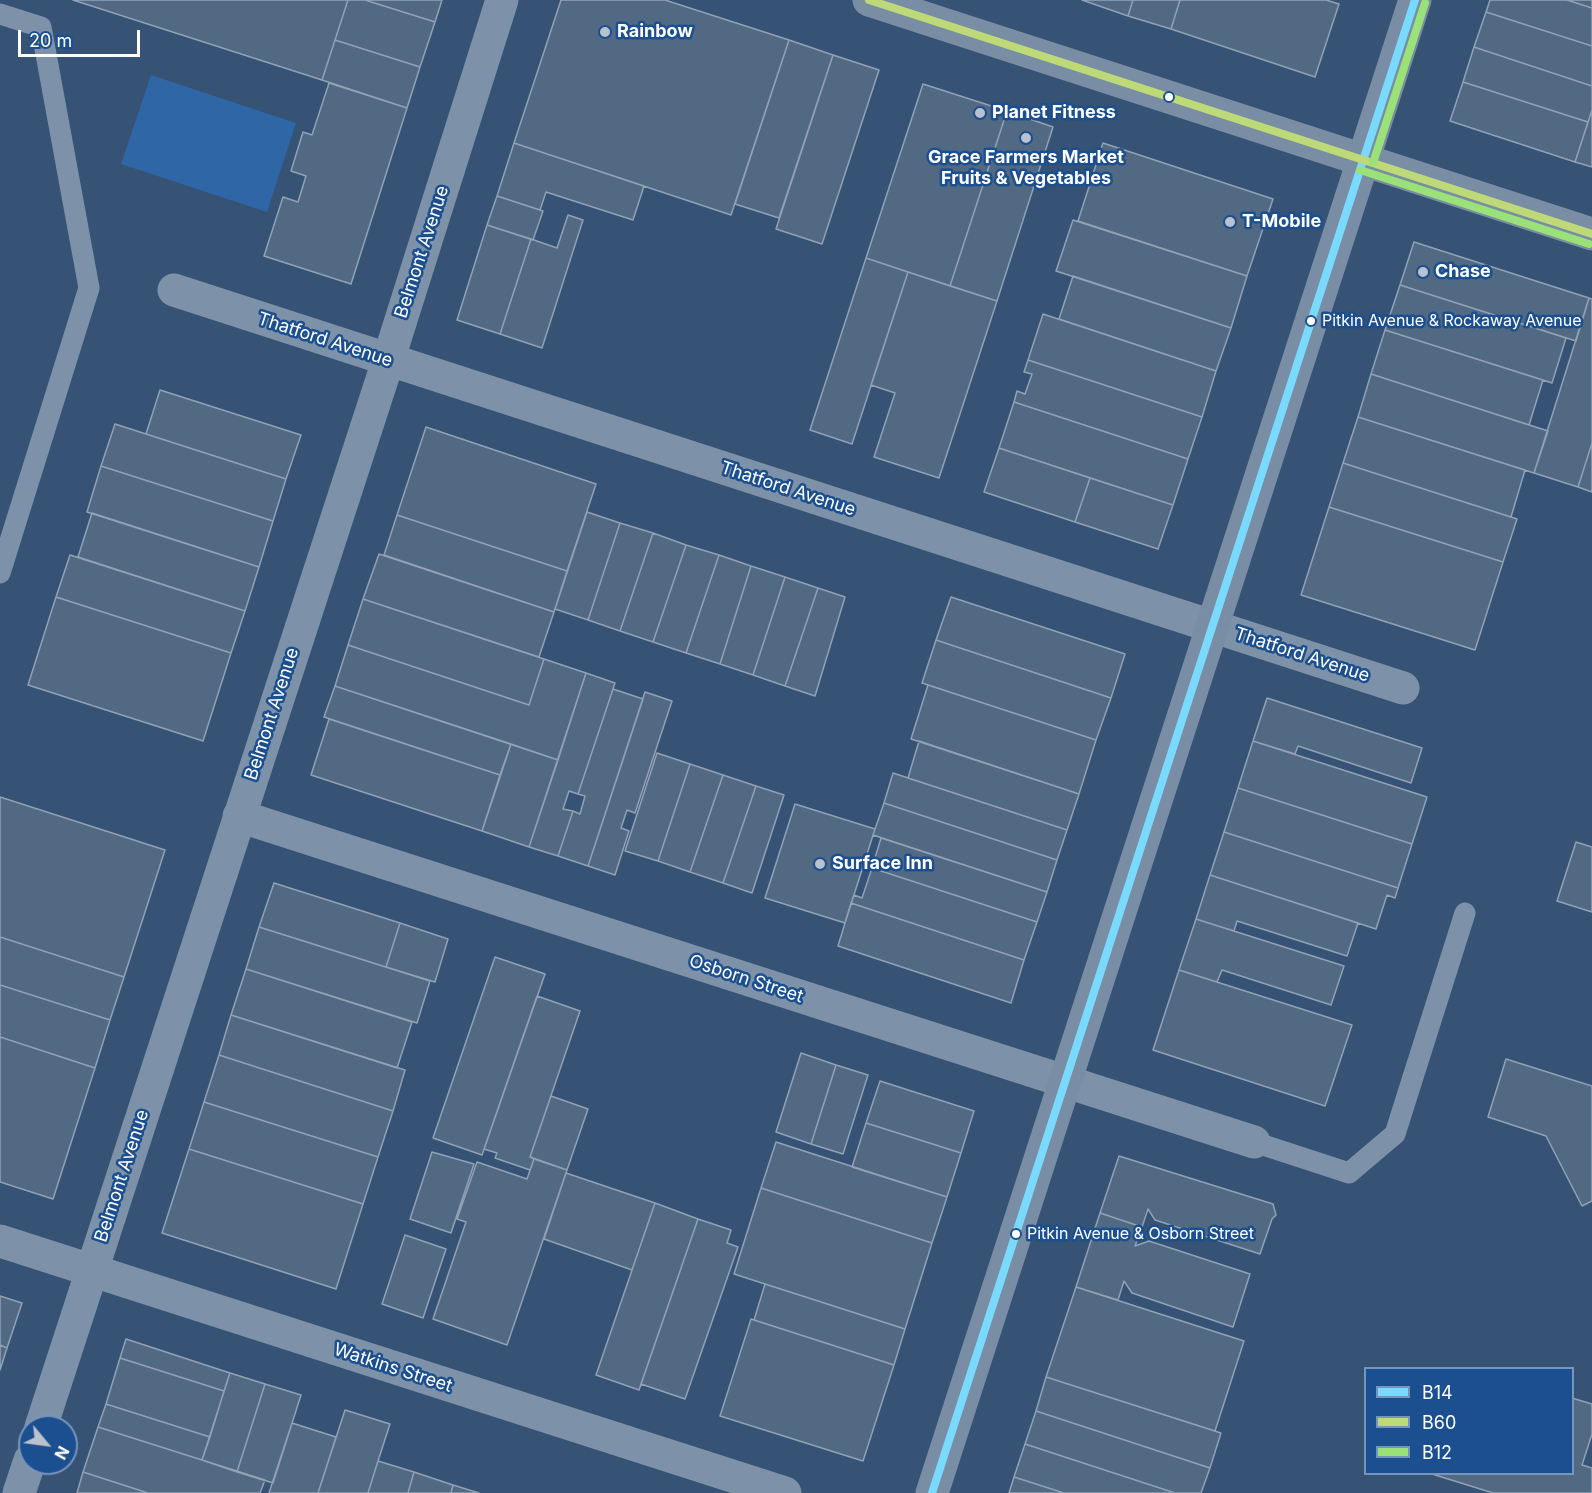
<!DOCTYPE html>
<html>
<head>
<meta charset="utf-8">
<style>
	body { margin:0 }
	#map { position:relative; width:1592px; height:1493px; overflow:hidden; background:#365274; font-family:Inter,sans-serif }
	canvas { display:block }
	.legend { position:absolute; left:1364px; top:1367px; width:210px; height:108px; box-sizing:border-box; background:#1b4f8f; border:2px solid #7695bc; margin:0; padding:8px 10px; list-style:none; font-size:18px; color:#fff }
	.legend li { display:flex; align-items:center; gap:12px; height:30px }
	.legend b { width:30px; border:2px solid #7695bc }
	.north { position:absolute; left:18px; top:1415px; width:60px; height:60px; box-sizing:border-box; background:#1b4f8f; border:2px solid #7695bc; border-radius:50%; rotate:119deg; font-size:16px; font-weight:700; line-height:24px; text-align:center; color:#fff }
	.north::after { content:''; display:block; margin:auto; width:21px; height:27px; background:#b9c2ce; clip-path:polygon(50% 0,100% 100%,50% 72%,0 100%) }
	.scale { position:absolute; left:18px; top:30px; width:122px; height:27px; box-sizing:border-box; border:3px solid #fff; border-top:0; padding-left:8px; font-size:18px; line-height:21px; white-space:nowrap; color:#fff; -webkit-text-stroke:4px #1b4f8f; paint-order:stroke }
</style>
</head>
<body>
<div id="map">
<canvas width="1592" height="1493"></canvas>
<ul class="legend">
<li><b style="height:8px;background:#7adafe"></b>B14</li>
<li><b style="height:8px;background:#bdd978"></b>B60</li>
<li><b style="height:8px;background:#9ae178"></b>B12</li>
</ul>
<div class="north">N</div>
<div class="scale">20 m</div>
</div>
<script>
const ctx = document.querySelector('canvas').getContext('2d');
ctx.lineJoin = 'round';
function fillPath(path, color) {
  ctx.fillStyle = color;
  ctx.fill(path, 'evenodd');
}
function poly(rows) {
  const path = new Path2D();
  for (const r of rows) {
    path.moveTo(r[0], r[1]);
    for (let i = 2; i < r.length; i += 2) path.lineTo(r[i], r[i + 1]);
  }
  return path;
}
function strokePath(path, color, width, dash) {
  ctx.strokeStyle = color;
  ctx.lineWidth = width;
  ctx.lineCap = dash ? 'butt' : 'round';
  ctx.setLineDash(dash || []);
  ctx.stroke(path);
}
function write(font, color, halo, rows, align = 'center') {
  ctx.font = font + ' Inter,sans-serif';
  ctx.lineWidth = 5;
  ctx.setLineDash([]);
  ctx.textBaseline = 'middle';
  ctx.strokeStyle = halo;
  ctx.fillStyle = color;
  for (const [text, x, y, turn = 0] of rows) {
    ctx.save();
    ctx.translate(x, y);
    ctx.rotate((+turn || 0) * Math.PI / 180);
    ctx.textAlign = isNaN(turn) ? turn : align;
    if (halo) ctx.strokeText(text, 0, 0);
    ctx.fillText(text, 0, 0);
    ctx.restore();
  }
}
fillPath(poly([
	[151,75,296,123,267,212,121,164]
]), '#2f66a5');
const building = poly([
	[73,0,348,0,322,80,73,0],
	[348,0,365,0,435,22,420,67,335,40,348,0],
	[365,0,442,0,435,22,365,0],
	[561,0,665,0,789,40,731,215,514,143,561,0],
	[1082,0,1133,0,1128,16,1082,0],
	[1133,0,1180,0,1171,29,1128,16,1133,0],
	[1180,0,1326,0,1339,4,1315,77,1171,29,1180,0],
	[1490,0,1567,0,1592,8,1592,46,1486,12,1490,0],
	[1567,0,1592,0,1592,8,1567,0],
	[1486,12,1592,46,1592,86,1474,47,1486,12],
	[335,40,420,67,407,108,322,80,335,40],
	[789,40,833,55,779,218,735,204,789,40],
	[1474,47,1592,86,1592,110,1588,122,1463,82,1474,47],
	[833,55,879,70,822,244,776,229,833,55],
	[1463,82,1588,122,1575,162,1450,121,1463,82],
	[329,83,407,108,351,284,264,256,283,197,298,202,306,176,291,171,303,132,312,135,329,83],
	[923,84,1007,111,950,286,866,258,923,84],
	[1592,110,1592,167,1575,162,1592,110],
	[1007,111,1053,127,997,301,950,286,1007,111],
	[514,143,644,186,633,220,546,192,540,210,497,196,514,143],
	[1103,143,1273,199,1247,276,1078,221,1103,143],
	[497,196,543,211,533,240,487,225,497,196],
	[568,215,583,220,542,348,500,334,531,239,557,248,568,215],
	[1073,220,1247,276,1231,328,1056,271,1073,220],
	[487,225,531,239,500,334,457,320,487,225],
	[1414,242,1589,298,1576,341,1400,285,1414,242],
	[866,258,908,272,852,444,810,430,866,258],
	[908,272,997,301,939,478,874,457,895,393,871,385,908,272],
	[1073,276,1231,328,1216,371,1059,319,1073,276],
	[1400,285,1566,338,1552,383,1385,330,1400,285],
	[1589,298,1592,299,1592,443,1578,487,1534,473,1589,298],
	[1043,314,1216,371,1202,417,1028,360,1043,314],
	[1385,330,1543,380,1529,425,1371,374,1385,330],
	[1028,360,1202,417,1188,459,1014,402,1017,391,1025,394,1032,374,1024,372,1028,360],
	[1371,374,1548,431,1534,473,1358,417,1371,374],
	[160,390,301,435,286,479,146,434,160,390],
	[1014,402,1188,459,1173,505,999,448,1014,402],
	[1358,417,1525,470,1511,517,1343,463,1358,417],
	[115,424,286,479,273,521,101,466,115,424],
	[426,427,596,484,567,571,397,515,426,427],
	[1592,443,1592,492,1578,487,1592,443],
	[999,448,1090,478,1075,522,984,492,999,448],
	[1343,463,1517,519,1503,562,1329,507,1343,463],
	[101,466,273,521,259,567,87,512,101,466],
	[1090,478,1173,505,1158,549,1075,522,1090,478],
	[1329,507,1503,562,1475,650,1301,595,1329,507],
	[587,512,620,523,588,620,555,609,587,512],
	[92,513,259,567,245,611,78,557,92,513],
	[397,515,567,571,554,612,384,555,397,515],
	[620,523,653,533,620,631,588,620,620,523],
	[653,533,686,545,653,642,620,631,653,533],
	[686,545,719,555,686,653,653,642,686,545],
	[379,554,554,612,539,657,363,599,379,554],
	[70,555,245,611,231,653,56,597,70,555],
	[719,555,751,566,720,664,686,653,719,555],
	[751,566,785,577,753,675,720,664,751,566],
	[785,577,818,588,785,686,753,675,785,577],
	[818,588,845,597,815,696,785,686,818,588],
	[56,597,231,653,203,741,28,685,56,597],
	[951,597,1125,654,1111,698,936,640,951,597],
	[363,599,544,659,529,705,348,645,363,599],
	[936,640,1111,698,1096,740,922,683,936,640],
	[348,645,529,705,544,659,586,673,558,760,335,686,348,645],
	[586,673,615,683,578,794,569,791,563,809,573,811,558,856,529,847,586,673],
	[928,685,1096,740,1079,794,911,739,928,685],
	[335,686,511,744,500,775,324,717,335,686],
	[613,689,643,699,588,866,558,856,573,811,580,814,585,796,578,794,613,689],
	[645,692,672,701,635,813,627,810,621,828,629,831,615,875,588,866,645,692],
	[1267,698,1422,748,1411,783,1298,746,1295,754,1253,741,1267,698],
	[329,719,500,775,482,831,311,775,329,719],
	[919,741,1079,794,1067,830,908,778,919,741],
	[1253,741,1427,797,1412,844,1238,788,1253,741],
	[511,744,558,760,529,847,482,831,511,744],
	[657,753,690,764,658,861,625,851,657,753],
	[690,764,723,775,690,872,658,861,690,764],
	[893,773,1067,830,1057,860,884,803,893,773],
	[723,775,756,786,723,883,690,872,723,775],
	[756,786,784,795,752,893,723,883,756,786],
	[1238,788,1412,844,1398,888,1224,832,1238,788],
	[0,797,165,850,124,977,0,937,0,797],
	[884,803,1057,860,1047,892,873,835,884,803],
	[795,804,875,829,845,923,765,898,795,804],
	[1224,832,1398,888,1395,898,1387,895,1376,929,1210,875,1224,832],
	[881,838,1047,892,1037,922,872,868,881,838],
	[1576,842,1592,847,1592,912,1557,901,1576,842],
	[872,868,1037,922,1024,960,851,903,854,895,862,898,872,868],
	[1210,875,1358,923,1347,956,1237,921,1234,931,1196,919,1210,875],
	[274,883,400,923,386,967,259,927,274,883],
	[851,903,1024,960,1011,1003,838,946,851,903],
	[1196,919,1344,966,1331,1005,1222,970,1217,982,1179,970,1196,919],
	[400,923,448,939,435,982,386,967,400,923],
	[259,927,430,981,417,1023,246,969,259,927],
	[0,937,124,977,110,1020,0,985,0,937],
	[495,957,545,974,482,1155,433,1138,495,957],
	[246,969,412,1022,397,1068,231,1015,246,969],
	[1179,970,1352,1025,1325,1106,1153,1050,1179,970],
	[0,985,110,1020,95,1068,0,1037,0,985],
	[537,996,580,1011,530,1157,534,1159,530,1170,495,1158,497,1153,484,1149,537,996],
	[231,1015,405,1070,393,1111,219,1055,231,1015],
	[0,1037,95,1068,53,1199,0,1182,0,1037],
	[801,1053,836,1065,811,1144,776,1132,801,1053],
	[219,1055,393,1111,378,1157,204,1102,219,1055],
	[1506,1059,1592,1086,1592,1201,1582,1206,1546,1136,1488,1117,1506,1059],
	[836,1065,868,1075,843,1154,811,1144,836,1065],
	[880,1081,974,1111,961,1153,866,1123,880,1081],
	[551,1096,588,1109,567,1170,530,1157,551,1096],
	[204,1102,378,1157,363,1204,189,1149,204,1102],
	[866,1123,961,1153,947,1197,852,1167,866,1123],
	[776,1142,947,1197,932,1243,761,1188,776,1142],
	[189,1149,363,1204,336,1289,162,1233,189,1149],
	[432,1152,474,1164,451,1233,410,1219,432,1152],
	[1119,1156,1273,1204,1276,1215,1272,1219,1260,1254,1155,1220,1148,1209,1142,1227,1100,1213,1119,1156],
	[534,1159,567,1170,507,1345,433,1319,466,1222,457,1219,477,1162,527,1179,534,1159],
	[566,1173,655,1203,632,1270,544,1239,566,1173],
	[761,1188,932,1243,905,1329,734,1274,761,1188],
	[655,1203,698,1219,639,1390,596,1375,655,1203],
	[1100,1213,1142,1227,1135,1246,1149,1241,1250,1274,1233,1327,1132,1293,1124,1281,1118,1300,1076,1287,1100,1213],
	[698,1219,731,1230,727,1243,738,1247,685,1399,641,1384,698,1219],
	[405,1235,446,1249,423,1318,382,1304,405,1235],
	[765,1284,905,1329,894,1365,754,1320,765,1284],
	[1076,1287,1244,1341,1215,1431,1046,1377,1076,1287],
	[0,1296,22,1303,7,1348,0,1345,0,1296],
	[751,1319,894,1365,863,1461,720,1416,751,1319],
	[126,1339,230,1373,224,1391,120,1358,126,1339],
	[0,1345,7,1348,0,1370,0,1345],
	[120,1358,224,1391,210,1437,106,1404,120,1358],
	[230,1373,265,1384,237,1472,202,1460,230,1373],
	[1046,1377,1221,1433,1210,1468,1036,1411,1046,1377],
	[265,1384,301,1395,273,1483,237,1472,265,1384],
	[1572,1398,1592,1404,1592,1434,1582,1465,1592,1468,1592,1493,1493,1493,1432,1474,1572,1474,1572,1398],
	[106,1404,210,1437,202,1460,98,1427,106,1404],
	[345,1410,390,1424,378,1461,368,1493,318,1493,345,1410],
	[1036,1411,1210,1468,1201,1493,1175,1493,1025,1444,1036,1411],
	[292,1423,336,1437,318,1493,269,1493,292,1423],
	[98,1427,265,1480,260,1493,148,1493,83,1472,98,1427],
	[1025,1444,1175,1493,1064,1493,1014,1477,1025,1444],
	[378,1461,414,1472,408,1493,368,1493,378,1461],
	[83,1472,148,1493,77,1493,83,1472],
	[414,1472,453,1485,451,1493,408,1493,414,1472],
	[1014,1477,1064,1493,1009,1493,1014,1477],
	[453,1485,479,1493,451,1493,453,1485]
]);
fillPath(building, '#526984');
strokePath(building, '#92a2b6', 1.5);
strokePath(poly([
	[0,14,41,27,89,288,0,573],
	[1254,1142,1349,1173,1395,1134,1465,913]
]), '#7d92a8', 21);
strokePath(poly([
	[174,290,1403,688],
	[239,816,1254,1142],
	[0,1241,785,1493],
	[41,1427,388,361,502,0],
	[19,1493,30,1460]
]), '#7d92a8', 33);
strokePath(poly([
	[869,0,1592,234],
	[932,1493,1415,0]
]), '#798da4', 33);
strokePath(poly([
	[932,1493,1415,0]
]), '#7adafe', 8);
strokePath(poly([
	[869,0,1592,234]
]), '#bdd978', 8);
strokePath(poly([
	[1373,163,1425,3],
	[1360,170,1589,244]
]), '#9ae178', 8);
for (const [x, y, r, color] of [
	[605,32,6,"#b9c2ce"],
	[1169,97,5,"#fff"],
	[980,113,6,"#b9c2ce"],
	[1026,138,6,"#b9c2ce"],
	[1230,222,6,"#b9c2ce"],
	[1423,272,6,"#b9c2ce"],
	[1311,321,5,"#fff"],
	[820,864,6,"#b9c2ce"],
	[1016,1234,5,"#fff"]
]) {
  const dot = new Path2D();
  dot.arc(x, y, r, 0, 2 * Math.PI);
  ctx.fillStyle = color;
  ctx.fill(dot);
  strokePath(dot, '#1b4f8f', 2);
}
write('16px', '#fff', '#1b4f8f', [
	["Pitkin Avenue & Rockaway Avenue",1322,321],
	["Pitkin Avenue & Osborn Street",1027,1234]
], 'left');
write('bold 18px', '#fff', '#1b4f8f', [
	["Rainbow",617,32],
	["Planet Fitness",992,113],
	["Grace Farmers Market",1026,158,"center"],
	["Fruits & Vegetables",1026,179,"center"],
	["T-Mobile",1242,222],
	["Chase",1435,272],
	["Surface Inn",832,864]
], 'left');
write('18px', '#fff', '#1b4f8f', [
	["Belmont Avenue",422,252,-72],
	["Thatford Avenue",325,340,18],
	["Thatford Avenue",788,489,18],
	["Thatford Avenue",1302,655,18],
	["Belmont Avenue",272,714,-72],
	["Osborn Street",746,979,18],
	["Belmont Avenue",122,1176,-72],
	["Watkins Street",393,1368,18]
]);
</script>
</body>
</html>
